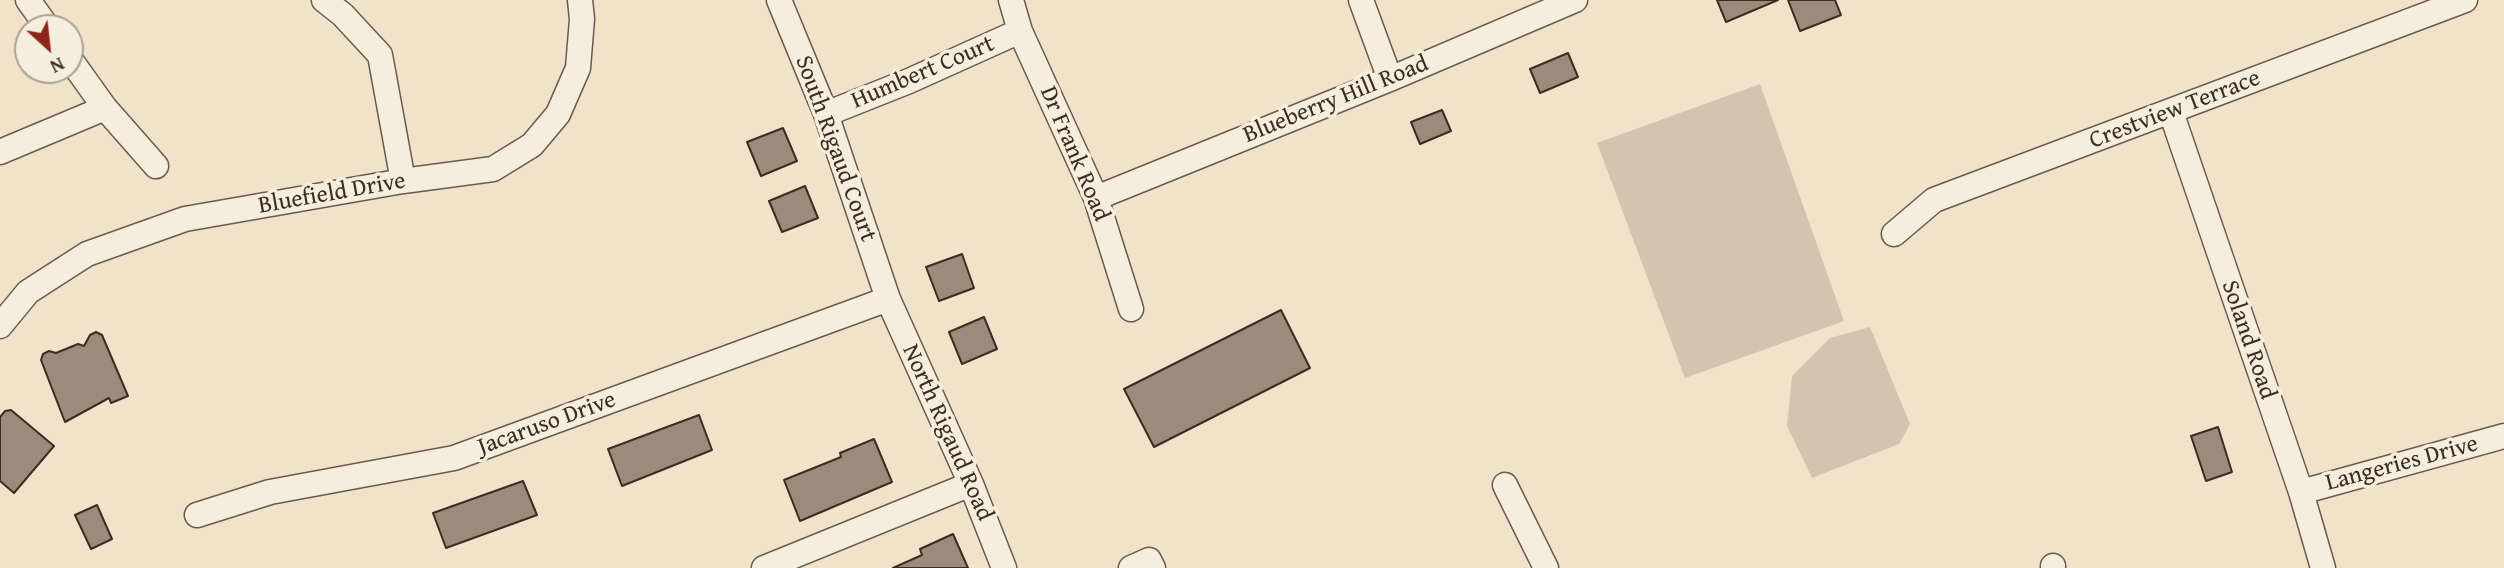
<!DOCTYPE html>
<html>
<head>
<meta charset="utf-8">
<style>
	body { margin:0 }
	#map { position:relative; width:2504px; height:568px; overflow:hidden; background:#f0e3ca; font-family:"Gentium Book Plus",serif }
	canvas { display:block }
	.north { position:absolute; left:14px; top:14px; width:70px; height:70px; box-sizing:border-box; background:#f5eddd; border:2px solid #aba093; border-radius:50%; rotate:153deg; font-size:19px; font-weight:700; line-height:28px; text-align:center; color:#3d2c23 }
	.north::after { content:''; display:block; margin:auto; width:24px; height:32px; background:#8f2418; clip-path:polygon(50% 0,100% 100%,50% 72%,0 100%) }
</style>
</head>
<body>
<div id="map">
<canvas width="2504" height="568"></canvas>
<div class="north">N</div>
</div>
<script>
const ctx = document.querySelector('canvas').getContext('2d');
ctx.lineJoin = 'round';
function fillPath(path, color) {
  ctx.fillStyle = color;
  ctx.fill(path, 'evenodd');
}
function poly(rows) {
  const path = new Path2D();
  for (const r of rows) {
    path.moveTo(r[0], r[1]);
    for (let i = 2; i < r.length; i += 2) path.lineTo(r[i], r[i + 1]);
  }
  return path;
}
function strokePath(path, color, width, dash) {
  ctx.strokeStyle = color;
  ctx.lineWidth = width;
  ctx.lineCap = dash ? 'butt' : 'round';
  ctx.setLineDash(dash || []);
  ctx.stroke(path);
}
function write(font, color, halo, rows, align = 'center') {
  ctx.font = font + ' "Gentium Book Plus",serif';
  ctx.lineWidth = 7;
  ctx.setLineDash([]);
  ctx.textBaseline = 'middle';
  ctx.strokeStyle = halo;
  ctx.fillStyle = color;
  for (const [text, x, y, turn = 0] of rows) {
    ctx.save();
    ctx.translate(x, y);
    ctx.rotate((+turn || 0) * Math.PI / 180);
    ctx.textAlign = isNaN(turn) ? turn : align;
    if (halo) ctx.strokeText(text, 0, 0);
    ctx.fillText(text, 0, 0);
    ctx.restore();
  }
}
fillPath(poly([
	[1760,84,1844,321,1685,378,1597,143],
	[1870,327,1910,424,1899,444,1812,478,1787,426,1792,376,1830,338]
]), '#d2c4ae');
const building = poly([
	[1717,0,1778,0,1726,22,1717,0],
	[1788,0,1835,0,1841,15,1800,31,1788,0],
	[1568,53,1578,77,1540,93,1530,69,1568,53],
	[1442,110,1451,131,1420,144,1411,122,1442,110],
	[783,128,797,161,761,176,747,142,783,128],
	[805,186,818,218,782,232,769,201,805,186],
	[962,254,974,288,939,301,926,267,962,254],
	[1281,310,1310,368,1154,447,1124,389,1281,310],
	[984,317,997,349,962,364,949,332,984,317],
	[96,332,102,335,128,396,111,403,109,398,65,422,41,360,43,354,49,351,56,353,78,344,84,346,90,335,96,332],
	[11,410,54,446,14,493,0,481,0,417,5,411,11,410],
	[699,415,712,450,622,486,608,449,699,415],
	[2218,427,2232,472,2206,481,2191,436,2218,427],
	[874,439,892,482,800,521,784,480,841,457,840,453,874,439],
	[523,481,537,515,446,548,433,513,523,481],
	[97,505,112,539,91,549,75,515,97,505],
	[953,534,968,568,893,568,922,555,920,549,953,534]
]);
fillPath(building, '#9a8b7a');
strokePath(building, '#3d2c23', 2);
const minor = poly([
	[28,0,48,28],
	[324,0,343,15,380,55,403,181],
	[779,0,826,114,888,299,971,484,1004,568],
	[1011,0,1020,31,1096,198,1131,309],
	[1361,0,1390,79],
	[70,59,105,108,156,166],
	[2171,112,2301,492,2323,568],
	[826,114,909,81,1020,31],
	[0,152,105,108],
	[1096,198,1390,79,1575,0],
	[1894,234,1934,200,2465,0],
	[0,326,28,292,87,254,185,219,403,181,493,169,532,145,558,114,578,68,582,19,580,0],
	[1505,485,1546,568],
	[2301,492,2504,436],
	[197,515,270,492,454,458,888,299],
	[2053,566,2053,568],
	[764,568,971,484],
	[1131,568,1149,560,1153,568]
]);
strokePath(minor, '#6a5a4d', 27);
strokePath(minor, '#f5eddd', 24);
write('24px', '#3d2c23', '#f5eddd', [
	["Humbert Court",923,73,-23],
	["Blueberry Hill Road",1336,100,-22],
	["Crestview Terrace",2175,110,-21],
	["South Rigaud Court",835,149,70],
	["Dr Frank Road",1074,154,67],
	["Bluefield Drive",332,194,-10],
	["Soland Road",2248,340,71],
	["Jacaruso Drive",547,424,-20],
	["North Rigaud Road",947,433,66],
	["Langeries Drive",2402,464,-15]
]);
</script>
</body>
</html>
